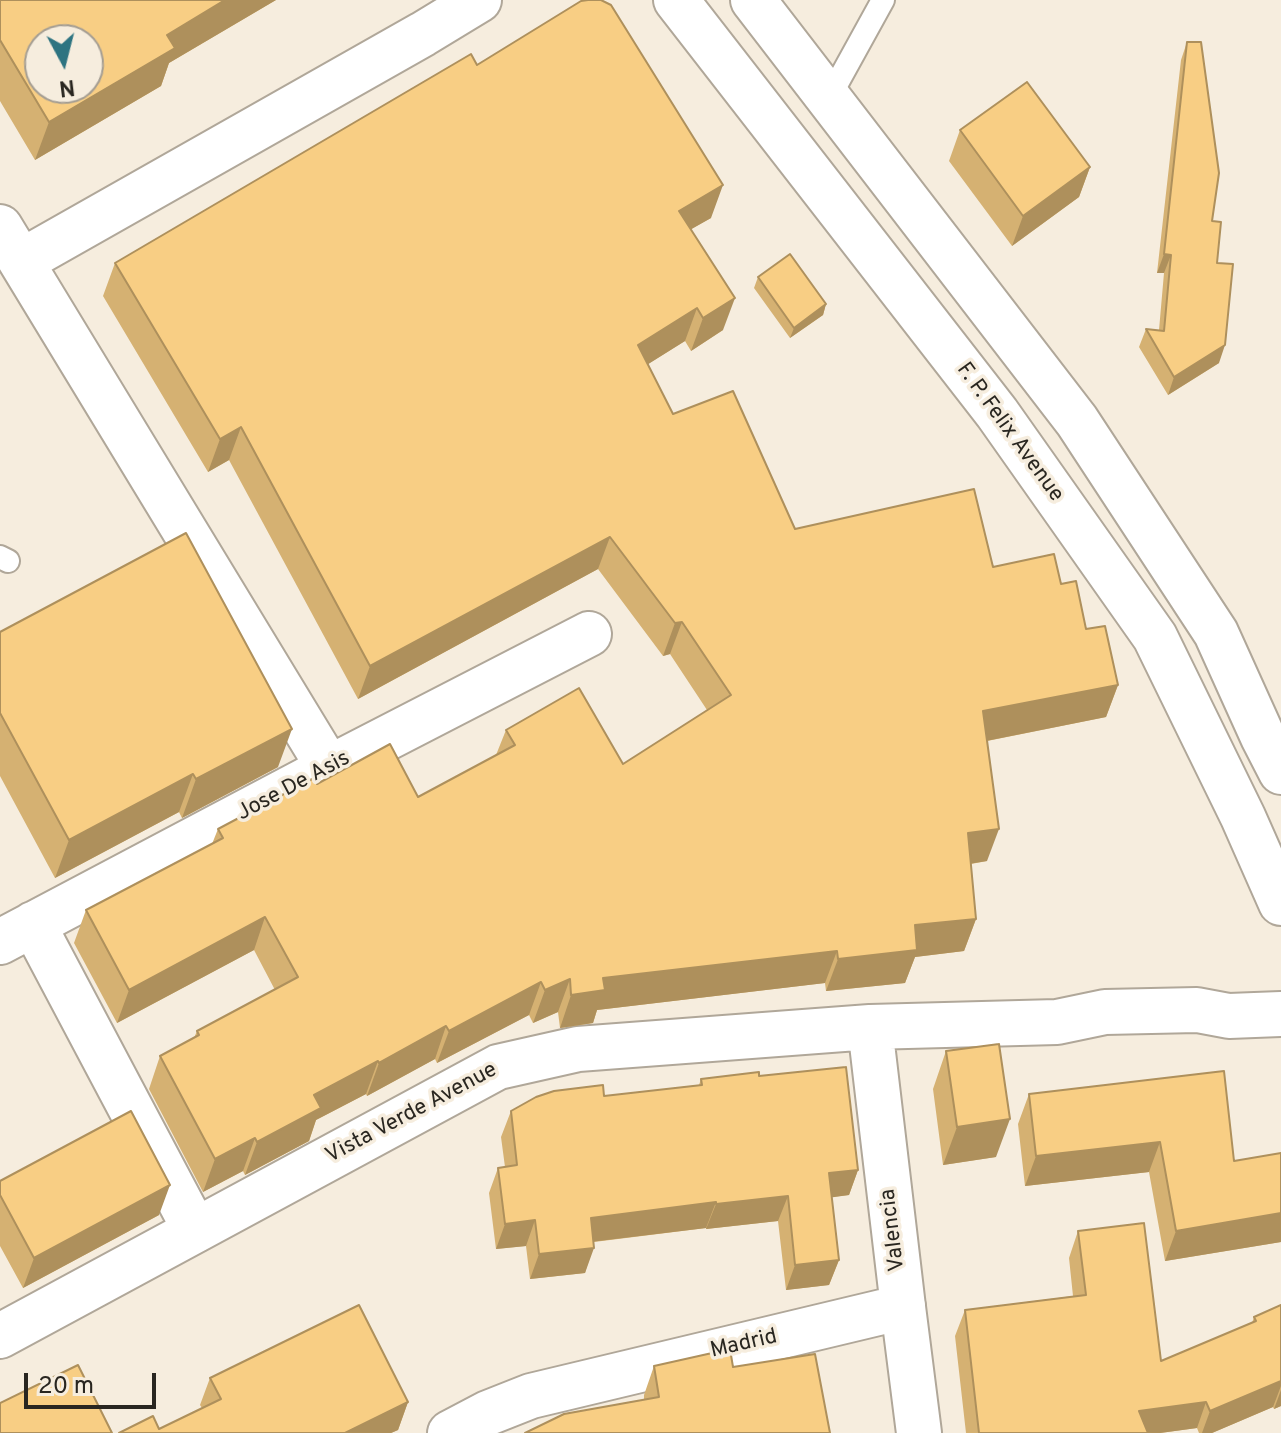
<!DOCTYPE html>
<html>
<head>
<meta charset="utf-8">
<style>
	body { margin:0 }
	#map { position:relative; width:1281px; height:1433px; overflow:hidden; background:#f6edde; font-family:Overpass,sans-serif }
	canvas { display:block }
	.north { position:absolute; left:24px; top:24px; width:80px; height:80px; box-sizing:border-box; background:#f6edde; border:2px solid #a49d92; border-radius:50%; rotate:173deg; font-size:22px; font-weight:700; line-height:32px; text-align:center; color:#292620 }
	.north::after { content:''; display:block; margin:auto; width:28px; height:36px; background:#2e7481; clip-path:polygon(50% 0,100% 100%,50% 72%,0 100%) }
	.scale { position:absolute; left:24px; top:1373px; width:132px; height:36px; box-sizing:border-box; border:4px solid #292620; border-top:0; padding-left:10px; font-size:24px; line-height:28px; white-space:nowrap; color:#292620; -webkit-text-stroke:6px #f6edde; paint-order:stroke }
</style>
</head>
<body>
<div id="map">
<canvas width="1281" height="1433"></canvas>
<div class="north">N</div>
<div class="scale">20 m</div>
</div>
<script>
const ctx = document.querySelector('canvas').getContext('2d');
ctx.lineJoin = 'round';
function poly(rows) {
  const path = new Path2D();
  for (const r of rows) {
    path.moveTo(r[0], r[1]);
    for (let i = 2; i < r.length; i += 2) path.lineTo(r[i], r[i + 1]);
  }
  return path;
}
function strokePath(path, color, width, dash) {
  ctx.strokeStyle = color;
  ctx.lineWidth = width;
  ctx.lineCap = dash ? 'butt' : 'round';
  ctx.setLineDash(dash || []);
  ctx.stroke(path);
}
function fillPath(path, color) {
  ctx.fillStyle = color;
  ctx.fill(path, 'evenodd');
}
function write(font, color, halo, rows, align = 'center') {
  ctx.font = font + ' Overpass,sans-serif';
  ctx.lineWidth = 7;
  ctx.setLineDash([]);
  ctx.textBaseline = 'middle';
  ctx.strokeStyle = halo;
  ctx.fillStyle = color;
  for (const [text, x, y, turn = 0] of rows) {
    ctx.save();
    ctx.translate(x, y);
    ctx.rotate((+turn || 0) * Math.PI / 180);
    ctx.textAlign = isNaN(turn) ? turn : align;
    if (halo) ctx.strokeText(text, 0, 0);
    ctx.fillText(text, 0, 0);
    ctx.restore();
  }
}
const lane = poly([
	[829,98,883,0],
	[0,557,8,561]
]);
const street = poly([
	[0,227,329,768],
	[22,261,423,34,479,0],
	[33,924,195,1230],
	[0,942,329,768,589,634],
	[903,1307,919,1433]
]);
const secondary = poly([
	[676,0,997,413,1155,637,1243,817,1281,903],
	[753,0,1077,421,1216,633,1263,737,1281,772],
	[0,1336,498,1067,578,1049,870,1027,1057,1022,1105,1012,1197,1010,1229,1016,1281,1014],
	[450,1433,488,1413,531,1396,903,1307,870,1027]
]);
strokePath(lane, '#b0a799', 26);
strokePath(street, '#b0a799', 48);
strokePath(secondary, '#b0a799', 48);
strokePath(lane, '#fff', 22);
strokePath(street, '#fff', 44);
strokePath(secondary, '#fff', 44);
fillPath(poly([
	[0,0,276,0,169,63,161,86,35,160,0,101],
	[1187,42,1217,263,1219,363,1168,395,1139,347,1146,329,1159,330,1164,273,1157,273,1181,60],
	[477,65,711,218,691,229,723,330,691,351,685,341,648,364,673,414,795,529,993,567,1061,584,1118,685,1106,717,987,741,987,861,971,864,976,919,964,951,915,957,905,983,826,991,825,983,597,1010,593,1023,560,1028,558,1012,533,1023,529,1015,437,1063,435,1059,367,1096,366,1094,316,1120,309,1141,245,1175,243,1171,203,1192,149,1089,160,1056,194,1038,197,1031,275,990,254,950,117,1023,74,943,86,910,212,844,218,829,317,784,418,797,496,755,506,730,623,764,707,710,670,654,663,656,598,569,358,699,229,460,208,472,103,296,115,263],
	[960,130,1090,167,1079,197,1012,246,949,161],
	[758,277,826,304,823,315,790,338,754,288],
	[0,632,278,767,182,818,179,812,55,878,0,776],
	[946,1051,996,1157,943,1165,933,1089],
	[759,1076,858,1170,849,1195,832,1197,839,1260,829,1285,786,1290,778,1221,706,1229,706,1228,594,1242,585,1273,530,1279,526,1246,496,1249,489,1193,498,1168,505,1167,501,1137,511,1111,604,1096,699,1085,701,1079],
	[1029,1094,1234,1161,1281,1213,1281,1242,1165,1261,1149,1172,1025,1186,1018,1124],
	[0,1181,159,1215,23,1288,0,1246],
	[1078,1231,1161,1361,1252,1323,1254,1317,1281,1305,1281,1406,1274,1409,1273,1407,1212,1433,1199,1433,1197,1428,1160,1433,966,1433,955,1336,965,1310,1073,1296,1069,1258],
	[654,1366,733,1367,830,1433,644,1400,644,1395],
	[210,1378,408,1402,398,1430,391,1433,119,1433,159,1429,202,1408,200,1405]
]), '#d5b172');
fillPath(poly([
	[225,0,276,0,169,63,161,86,35,160,49,122,167,35],
	[1090,167,1079,197,1012,246,1023,216],
	[723,185,711,218,667,243,679,211],
	[1164,254,1171,255,1164,273,1157,273],
	[735,298,723,330,691,351,703,318],
	[826,304,823,315,790,338,794,328],
	[697,308,685,341,626,378,638,345],
	[1225,345,1219,363,1168,395,1174,377],
	[241,427,229,460,208,472,220,439],
	[610,537,598,569,358,699,370,666],
	[682,622,670,654,663,656,675,623],
	[1118,685,1106,717,971,744,983,711],
	[292,729,278,767,182,818,196,779],
	[193,774,179,812,55,878,69,840],
	[999,829,987,861,956,866,968,833],
	[265,917,254,950,117,1023,129,990],
	[976,919,964,951,915,957,905,983,826,991,838,959,915,925],
	[837,951,825,983,597,1010,593,1023,560,1028,571,995,603,978],
	[570,979,558,1012,533,1023,545,990],
	[541,982,529,1015,437,1063,449,1031],
	[446,1026,435,1059,367,1096,379,1063],
	[378,1061,366,1094,316,1120,309,1141,245,1175,257,1142,314,1095],
	[1010,1119,996,1157,943,1165,957,1127],
	[255,1138,243,1171,203,1192,215,1159],
	[1160,1142,1149,1172,1025,1186,1036,1156],
	[858,1170,849,1195,820,1199,829,1173],
	[170,1185,159,1215,23,1288,34,1258],
	[788,1196,778,1221,706,1229,716,1204],
	[716,1202,706,1228,582,1243,591,1218],
	[1281,1213,1281,1242,1165,1261,1176,1231],
	[535,1220,526,1246,496,1249,505,1224],
	[594,1248,585,1273,530,1279,539,1254],
	[839,1260,829,1285,786,1290,795,1265],
	[1281,1381,1281,1386,1273,1407,1212,1433,1202,1433,1210,1411],
	[1281,1390,1281,1406,1274,1409],
	[408,1402,398,1430,391,1433,345,1433],
	[1206,1402,1197,1428,1160,1433,1131,1433,1139,1411]
]), '#ae905c');
const building = poly([
	[0,0,225,0,167,35,175,48,49,122,0,40,0,0],
	[40,40,88,40,88,88,40,88,40,40],
	[588,0,601,0,611,5,723,185,679,211,735,298,703,318,697,308,638,345,673,414,733,391,795,529,974,489,993,567,1054,554,1061,584,1076,581,1086,629,1105,626,1118,685,983,711,999,829,968,833,976,919,915,925,917,950,838,959,837,951,603,978,605,990,571,995,570,979,545,990,541,982,449,1031,446,1026,379,1063,378,1061,314,1095,321,1108,257,1142,255,1138,215,1159,160,1056,199,1035,197,1031,298,977,265,917,129,990,86,910,223,838,218,829,314,778,317,784,390,744,418,797,515,745,506,730,579,688,623,764,731,695,682,622,675,623,610,537,370,666,241,427,220,439,115,263,471,54,477,65,581,1,588,0],
	[1187,42,1201,42,1219,173,1212,221,1221,222,1217,263,1233,264,1225,345,1174,377,1146,329,1164,331,1171,255,1164,254,1187,42],
	[1027,82,1090,167,1023,216,960,130,1027,82],
	[790,254,826,304,794,328,758,277,790,254],
	[186,533,292,729,196,779,193,774,69,840,0,713,0,632,186,533],
	[999,1044,1010,1119,957,1127,946,1051,999,1044],
	[846,1067,858,1170,829,1173,839,1260,795,1265,788,1196,716,1204,716,1202,591,1218,594,1248,539,1254,535,1220,505,1224,498,1168,517,1165,511,1111,536,1097,554,1091,603,1085,604,1096,702,1085,701,1079,759,1072,759,1076,846,1067],
	[1224,1071,1234,1161,1281,1153,1281,1213,1176,1231,1160,1142,1036,1156,1029,1094,1224,1071],
	[131,1111,170,1185,34,1258,0,1195,0,1181,131,1111],
	[1144,1223,1161,1361,1256,1321,1254,1317,1281,1305,1281,1381,1210,1411,1206,1402,1139,1411,1148,1433,979,1433,965,1310,1086,1295,1078,1231,1144,1223],
	[359,1305,408,1402,345,1433,119,1433,153,1416,159,1429,221,1399,210,1378,359,1305],
	[730,1349,733,1367,815,1354,830,1433,525,1433,564,1414,659,1397,654,1366,730,1349],
	[78,1365,112,1433,0,1433,0,1403,78,1365]
]);
fillPath(building, '#f8ce84');
strokePath(building, '#ae905c', 2);
write('22px', '#292620', '#f6edde', [
	["F. P. Felix Avenue",1009,433,54],
	["Jose De Asis",294,787,-28],
	["Vista Verde Avenue",412,1114,-28],
	["Valencia",894,1230,-97],
	["Madrid",744,1345,-13]
]);
</script>
</body>
</html>
